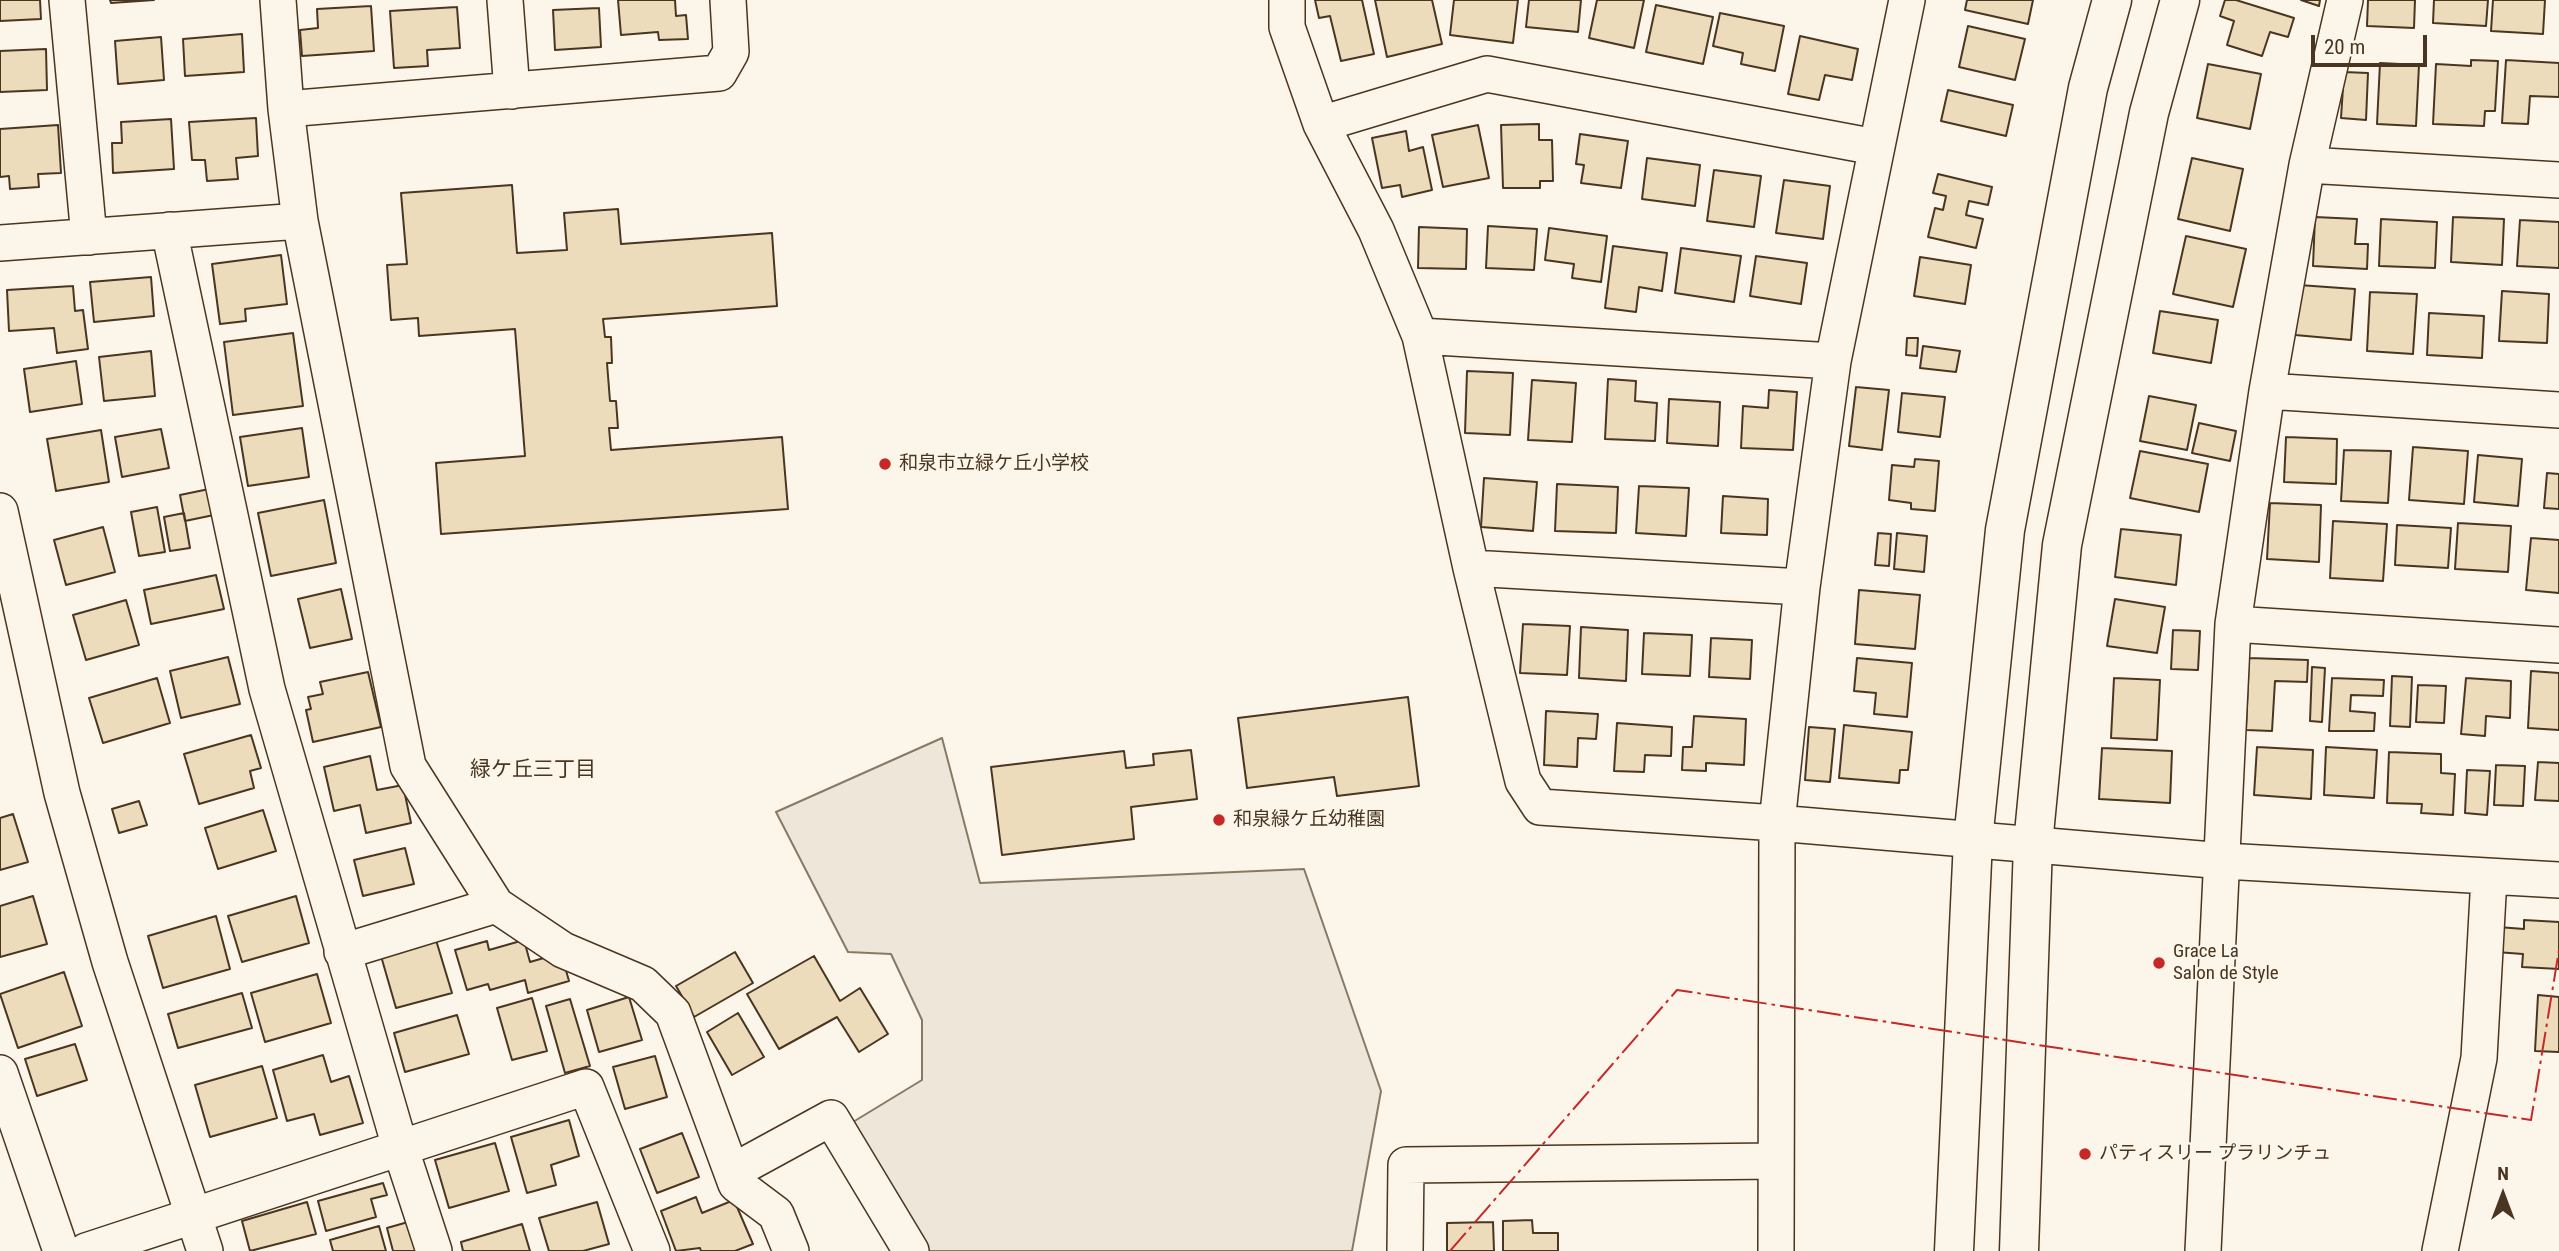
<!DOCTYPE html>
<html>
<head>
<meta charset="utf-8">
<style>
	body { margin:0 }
	#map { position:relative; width:2559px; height:1251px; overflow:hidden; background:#fbf6e9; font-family:"Roboto Condensed",sans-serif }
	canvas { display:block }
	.north { position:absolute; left:2468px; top:1160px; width:70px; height:70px; -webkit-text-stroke:5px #fbf6e9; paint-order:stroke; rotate:0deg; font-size:19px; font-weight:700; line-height:28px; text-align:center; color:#4a3520 }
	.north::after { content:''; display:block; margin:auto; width:24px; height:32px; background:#4a3520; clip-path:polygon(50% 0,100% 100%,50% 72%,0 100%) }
	.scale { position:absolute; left:2311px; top:35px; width:116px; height:32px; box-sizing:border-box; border:4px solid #4a3520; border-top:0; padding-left:9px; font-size:21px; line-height:24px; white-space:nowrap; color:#4a3520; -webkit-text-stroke:5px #fbf6e9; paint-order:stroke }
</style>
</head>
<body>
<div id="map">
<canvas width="2559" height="1251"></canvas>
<div class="north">N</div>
<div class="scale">20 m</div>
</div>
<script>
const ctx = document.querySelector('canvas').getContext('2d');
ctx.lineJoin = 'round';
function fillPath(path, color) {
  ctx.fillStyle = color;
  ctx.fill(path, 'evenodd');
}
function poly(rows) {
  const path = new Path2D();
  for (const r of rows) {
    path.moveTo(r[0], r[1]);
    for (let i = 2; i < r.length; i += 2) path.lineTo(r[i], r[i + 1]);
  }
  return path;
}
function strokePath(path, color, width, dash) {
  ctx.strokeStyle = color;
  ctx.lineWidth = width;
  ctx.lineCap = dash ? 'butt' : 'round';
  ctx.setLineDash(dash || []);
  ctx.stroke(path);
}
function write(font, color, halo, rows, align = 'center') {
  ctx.font = font + ' "Roboto Condensed","Noto Sans JP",sans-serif';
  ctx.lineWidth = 5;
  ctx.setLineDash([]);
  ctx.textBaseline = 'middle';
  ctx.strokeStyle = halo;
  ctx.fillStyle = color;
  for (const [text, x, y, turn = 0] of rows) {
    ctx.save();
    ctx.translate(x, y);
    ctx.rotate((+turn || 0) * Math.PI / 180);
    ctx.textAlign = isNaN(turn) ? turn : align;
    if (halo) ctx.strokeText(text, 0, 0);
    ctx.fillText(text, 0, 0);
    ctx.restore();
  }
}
const green = poly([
	[942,738,980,883,1304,869,1381,1091,1352,1251,928,1251,848,1125,922,1080,922,1020,891,954,848,952,776,812,942,738]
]);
fillPath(green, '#ede6d9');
strokePath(green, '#887966', 2);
const building = poly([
	[0,0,40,0,41,19,0,21,0,0],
	[110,0,154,0,111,3,110,0],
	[618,0,675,0,676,16,686,15,688,39,659,40,658,32,621,35,618,0],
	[1315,0,1362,0,1374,54,1341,61,1330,16,1319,18,1315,0],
	[1375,0,1432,0,1442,44,1387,57,1375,0],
	[1454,0,1518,0,1513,43,1450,35,1454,0],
	[1529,0,1581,0,1578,32,1526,27,1529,0],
	[1597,0,1644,0,1634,48,1589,38,1597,0],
	[1967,0,2033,0,2028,24,1965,10,1967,0],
	[2225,0,2236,0,2294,18,2288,37,2270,32,2262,56,2227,45,2234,21,2220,16,2225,0],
	[2301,0,2320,0,2319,6,2301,0],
	[2368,0,2415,0,2414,28,2367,26,2368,0],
	[2434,0,2488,0,2486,26,2433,23,2434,0],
	[2493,0,2545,0,2543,34,2491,31,2493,0],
	[1656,5,1713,17,1703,64,1646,52,1656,5],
	[371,6,374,51,302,56,300,30,318,28,317,9,371,6],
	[457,7,460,48,427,50,428,66,394,68,390,11,457,7],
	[599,8,601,47,555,50,553,10,599,8],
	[1720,13,1784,26,1775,71,1741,64,1743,53,1713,46,1720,13],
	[1968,26,2025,39,2015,80,1959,67,1968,26],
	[242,34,244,72,185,76,183,39,242,34],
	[1800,36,1858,49,1852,80,1825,75,1819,100,1788,94,1800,36],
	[161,37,164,80,118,84,115,41,161,37],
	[46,49,47,90,0,92,0,51,46,49],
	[2471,60,2498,61,2495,111,2485,111,2484,126,2433,124,2436,64,2471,66,2471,60],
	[2506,60,2559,63,2559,97,2530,96,2528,124,2502,123,2506,60],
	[2380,63,2419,65,2416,126,2377,124,2380,63],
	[2208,64,2261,74,2250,129,2197,118,2208,64],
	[2344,72,2368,73,2366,120,2341,118,2344,72],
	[1948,90,2013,105,2006,136,1941,121,1948,90],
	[256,118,258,156,236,158,238,179,207,181,205,160,192,160,189,122,256,118],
	[171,119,174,169,113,173,112,143,122,143,121,122,171,119],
	[1539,124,1539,140,1552,140,1553,181,1540,181,1540,188,1503,188,1501,125,1539,124],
	[58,125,61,173,38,174,39,187,10,189,9,176,0,177,0,129,58,125],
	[1478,125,1489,178,1443,187,1432,135,1478,125],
	[1406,131,1409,151,1423,147,1432,190,1402,197,1400,185,1382,188,1372,138,1406,131],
	[1580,134,1628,141,1621,188,1581,183,1584,165,1576,164,1580,134],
	[1647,158,1700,165,1695,206,1642,199,1647,158],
	[2192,158,2243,169,2230,231,2178,219,2192,158],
	[1714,170,1761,176,1754,227,1707,221,1714,170],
	[1938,174,1992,187,1988,205,1969,201,1966,215,1983,219,1976,248,1928,237,1935,208,1943,210,1946,196,1933,193,1938,174],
	[1784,180,1830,186,1823,239,1776,233,1784,180],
	[512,185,517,253,567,250,564,213,618,209,621,244,772,233,777,306,603,319,605,337,611,337,612,363,607,363,610,401,616,401,618,428,609,428,611,450,782,437,788,509,441,534,436,463,525,456,515,329,419,336,418,318,391,320,387,265,407,264,401,193,512,185],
	[2315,217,2357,219,2355,244,2368,244,2367,269,2313,266,2315,217],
	[2453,217,2504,219,2502,265,2451,262,2453,217],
	[2381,219,2437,222,2435,268,2379,266,2381,219],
	[2520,220,2559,222,2559,268,2517,266,2520,220],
	[1488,226,1537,229,1534,270,1486,268,1488,226],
	[1419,227,1467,229,1466,269,1418,268,1419,227],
	[1549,228,1607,236,1601,282,1572,278,1574,264,1545,260,1549,228],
	[2186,236,2246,249,2233,307,2173,294,2186,236],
	[1613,246,1667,253,1662,291,1639,287,1636,312,1605,308,1613,246],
	[1681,248,1741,256,1734,302,1675,293,1681,248],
	[281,255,287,304,245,309,246,321,220,324,212,264,281,255],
	[1756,256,1807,263,1801,304,1750,296,1756,256],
	[1920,257,1971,265,1965,304,1914,296,1920,257],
	[151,277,154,316,94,322,90,282,151,277],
	[2299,285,2355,289,2351,340,2295,335,2299,285],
	[73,286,75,311,83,310,88,349,57,353,54,328,9,331,7,290,73,286],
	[2502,291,2549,294,2547,343,2499,341,2502,291],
	[2370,292,2417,294,2413,354,2367,351,2370,292],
	[2160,311,2218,320,2211,363,2153,353,2160,311],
	[2429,313,2484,316,2482,358,2427,355,2429,313],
	[293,333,303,406,233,415,224,342,293,333],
	[1907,338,1918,338,1917,356,1906,355,1907,338],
	[1923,346,1960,351,1956,372,1920,368,1923,346],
	[151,351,155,396,104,401,99,357,151,351],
	[76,361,82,404,30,412,24,369,76,361],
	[1467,371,1513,373,1510,435,1465,433,1467,371],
	[1608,379,1636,381,1635,401,1657,403,1655,441,1605,439,1608,379],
	[1532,380,1576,383,1572,442,1528,440,1532,380],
	[1856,387,1889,390,1882,450,1849,446,1856,387],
	[1769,390,1797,392,1793,450,1741,448,1743,406,1768,408,1769,390],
	[1902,393,1945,397,1940,437,1898,432,1902,393],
	[2149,396,2196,405,2187,450,2140,441,2149,396],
	[1669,399,1720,402,1718,446,1667,443,1669,399],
	[2199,423,2236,431,2230,461,2192,453,2199,423],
	[302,428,309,477,248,486,240,437,302,428],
	[161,429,169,468,122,477,115,437,161,429],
	[101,430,109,482,56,491,47,439,101,430],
	[2286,437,2337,439,2336,484,2284,482,2286,437],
	[2413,447,2468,451,2464,504,2409,500,2413,447],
	[2344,450,2391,451,2388,503,2341,501,2344,450],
	[2140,451,2208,464,2199,512,2130,498,2140,451],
	[2478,455,2522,459,2518,506,2474,502,2478,455],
	[1915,459,1939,461,1935,511,1911,509,1911,503,1889,500,1892,465,1914,467,1915,459],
	[2547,473,2559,474,2559,509,2544,508,2547,473],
	[1484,478,1537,482,1533,531,1481,527,1484,478],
	[1557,484,1618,487,1616,533,1555,531,1557,484],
	[1639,486,1689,488,1686,536,1636,533,1639,486],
	[209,489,214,515,185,521,180,495,209,489],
	[1723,496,1768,499,1767,535,1721,533,1723,496],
	[324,500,336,563,271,576,258,513,324,500],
	[2270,503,2321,505,2319,562,2267,559,2270,503],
	[157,507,165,552,139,556,131,512,157,507],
	[184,513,190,548,170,551,164,517,184,513],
	[2333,521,2387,524,2383,581,2330,578,2333,521],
	[2458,523,2511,526,2508,572,2455,569,2458,523],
	[2397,525,2451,528,2448,568,2395,565,2397,525],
	[103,527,115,572,66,585,54,540,103,527],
	[2121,529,2181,535,2176,585,2115,577,2121,529],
	[1878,533,1891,534,1889,566,1875,565,1878,533],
	[1897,533,1927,536,1924,572,1894,569,1897,533],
	[2531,538,2559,540,2559,593,2526,590,2531,538],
	[216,575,224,609,151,624,144,590,216,575],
	[341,589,352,639,310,648,298,599,341,589],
	[1859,590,1920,595,1915,649,1855,644,1859,590],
	[2115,599,2165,607,2157,653,2107,646,2115,599],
	[126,600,139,645,86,660,73,615,126,600],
	[1523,624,1570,626,1567,675,1520,673,1523,624],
	[1581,627,1628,630,1626,681,1579,678,1581,627],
	[2173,630,2200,631,2198,670,2171,669,2173,630],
	[1644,633,1692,635,1690,676,1642,674,1644,633],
	[1711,638,1752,640,1750,679,1709,677,1711,638],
	[228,657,240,704,181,718,170,671,228,657],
	[1857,658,1912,663,1907,717,1874,714,1876,693,1854,691,1857,658],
	[2249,658,2308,660,2307,682,2275,681,2272,731,2246,730,2249,658],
	[2312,667,2325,668,2322,722,2310,721,2312,667],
	[2531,671,2559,673,2559,730,2528,728,2531,671],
	[368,672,381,727,313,742,306,710,311,709,308,697,323,694,320,682,368,672],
	[2392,676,2412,677,2410,727,2390,726,2392,676],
	[157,678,170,723,103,743,89,698,157,678],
	[2114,678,2160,680,2157,740,2111,738,2114,678],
	[2332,678,2384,680,2383,696,2351,695,2350,711,2375,713,2374,731,2329,731,2332,678],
	[2466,678,2511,681,2510,718,2486,716,2485,736,2461,734,2466,678],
	[2418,685,2446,686,2444,723,2416,722,2418,685],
	[1408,697,1419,786,1337,796,1334,777,1247,788,1238,718,1408,697],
	[1546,711,1598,714,1596,739,1578,738,1577,767,1544,765,1546,711],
	[1694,716,1746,719,1744,765,1706,763,1706,771,1682,770,1683,747,1692,747,1694,716],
	[1617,723,1672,727,1671,756,1645,755,1644,772,1614,771,1617,723],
	[1844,725,1912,732,1908,770,1900,770,1899,783,1839,778,1844,725],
	[1809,727,1835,729,1830,782,1805,780,1809,727],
	[251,735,261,768,250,771,254,788,199,804,184,754,251,735],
	[2257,747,2313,750,2311,799,2254,795,2257,747],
	[2326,747,2377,750,2374,798,2324,795,2326,747],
	[2102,748,2172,751,2170,803,2099,799,2102,748],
	[1191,750,1197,799,1131,807,1134,839,1002,855,991,767,1124,751,1126,768,1154,765,1153,754,1191,750],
	[2389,752,2441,754,2441,773,2455,774,2453,815,2421,813,2422,804,2387,803,2389,752],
	[370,756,377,790,403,785,411,823,366,833,360,805,334,811,324,767,370,756],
	[2538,762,2559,763,2559,801,2535,800,2538,762],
	[2496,765,2525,766,2523,806,2494,805,2496,765],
	[2467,770,2490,771,2487,815,2465,813,2467,770],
	[139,801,147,825,119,833,112,809,139,801],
	[263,810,276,851,218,869,205,828,263,810],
	[13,814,28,862,0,870,0,818,13,814],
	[405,848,414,884,363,896,354,860,405,848],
	[33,896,47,944,0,957,0,906,33,896],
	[296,896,309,943,242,962,228,916,296,896],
	[216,916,230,969,163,988,148,936,216,916],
	[2524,920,2559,922,2559,969,2522,967,2523,954,2496,952,2498,927,2524,929,2524,920],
	[436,940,452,993,396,1008,381,956,436,940],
	[524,940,530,962,561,953,569,981,528,993,525,980,490,990,488,984,467,990,455,950,487,941,489,950,524,940],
	[735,952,753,983,694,1017,676,986,735,952],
	[814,956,840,1001,860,988,888,1034,859,1052,837,1017,779,1049,747,994,814,956],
	[64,972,82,1026,18,1048,0,994,64,972],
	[317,974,331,1023,265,1042,251,993,317,974],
	[242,993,252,1028,178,1048,168,1014,242,993],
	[2538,995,2559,997,2559,1052,2535,1051,2538,995],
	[629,997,642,1040,599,1052,587,1010,629,997],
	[532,998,547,1051,512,1060,497,1008,532,998],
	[570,999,590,1066,565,1073,546,1006,570,999],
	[738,1013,764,1057,732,1075,707,1032,738,1013],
	[457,1015,469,1054,405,1072,394,1033,457,1015],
	[75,1044,87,1080,37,1096,25,1059,75,1044],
	[323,1055,331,1082,349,1076,363,1123,320,1135,314,1114,287,1121,273,1070,323,1055],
	[655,1056,667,1097,625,1109,613,1067,655,1056],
	[262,1066,277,1118,210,1137,195,1085,262,1066],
	[569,1120,579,1156,551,1165,556,1185,527,1193,511,1137,569,1120],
	[682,1133,699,1177,657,1193,640,1149,682,1133],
	[495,1143,509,1191,449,1208,435,1160,495,1143],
	[383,1183,387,1195,371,1199,376,1217,326,1231,318,1201,383,1183],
	[696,1197,702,1213,734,1200,753,1244,735,1251,701,1251,700,1248,676,1251,661,1211,696,1197],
	[307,1202,316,1234,250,1251,242,1221,307,1202],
	[597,1202,609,1244,583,1251,549,1251,539,1218,597,1202],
	[1532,1220,1533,1233,1558,1233,1558,1251,1503,1251,1503,1221,1532,1220],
	[408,1222,416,1251,393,1251,387,1228,408,1222],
	[1493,1222,1494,1251,1447,1251,1447,1223,1493,1222],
	[522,1224,530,1251,463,1251,461,1242,522,1224],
	[379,1226,386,1251,333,1251,330,1240,379,1226]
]);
fillPath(building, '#ecdcbc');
strokePath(building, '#4a3520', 2);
const street = poly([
	[67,0,89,237],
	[278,0,286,109,300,221,408,766,496,905,342,952],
	[505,0,512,91],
	[1287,0,1287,27,1321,124,1376,230,1420,336,1471,568,1523,781,1540,807,1777,823,2224,861,2559,880],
	[286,109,719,73,731,52,728,0],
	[1321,124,1487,74,1875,147],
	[2307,165,2559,180],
	[169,230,267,689,400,1147,434,1251],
	[0,243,300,221],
	[1420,336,1833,361],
	[2267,391,2559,410],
	[0,511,62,793,110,962,205,1251],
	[1471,568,1802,587],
	[2233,624,2559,645],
	[496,905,563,950,643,984,673,1013,736,1184,776,1214,791,1251],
	[0,1073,61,1251],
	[732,1172,831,1118,911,1251],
	[86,1251,586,1087,652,1251],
	[1405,1251,1406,1165,1776,1161],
	[1776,1251,1777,823,1802,587,1833,361,1907,0],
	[2203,1251,2233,624,2267,391,2307,165,2345,0],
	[2440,1251,2479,1058,2489,877]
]);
const secondary = poly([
	[1954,1251,1973,840,2005,530,2088,88,2112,0],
	[2019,1251,2033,844,2062,545,2149,113,2180,0]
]);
strokePath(street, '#4a3520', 38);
strokePath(secondary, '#4a3520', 41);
strokePath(street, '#fbf6e9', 35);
strokePath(secondary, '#fbf6e9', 38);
strokePath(poly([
	[1450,1251,1677,990,2531,1120,2559,950]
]), '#c62828', 2, [24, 5, 3.5, 5]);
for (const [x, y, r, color] of [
	[885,464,7,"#c62828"],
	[1219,820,7,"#c62828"],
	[2159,963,7,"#c62828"],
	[2085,1154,7,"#c62828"]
]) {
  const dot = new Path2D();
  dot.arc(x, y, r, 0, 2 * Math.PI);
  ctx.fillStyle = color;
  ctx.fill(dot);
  strokePath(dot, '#fbf6e9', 2.5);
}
write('19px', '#4a3520', '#fbf6e9', [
	["和泉市立緑ケ丘小学校",899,464],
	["和泉緑ケ丘幼稚園",1233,820],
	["Grace La",2173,952],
	["Salon de Style",2173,974],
	["パティスリー プラリンチュ",2099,1154]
], 'left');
write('21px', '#4a3520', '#fbf6e9', [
	["緑ケ丘三丁目",533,771]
]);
</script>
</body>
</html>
